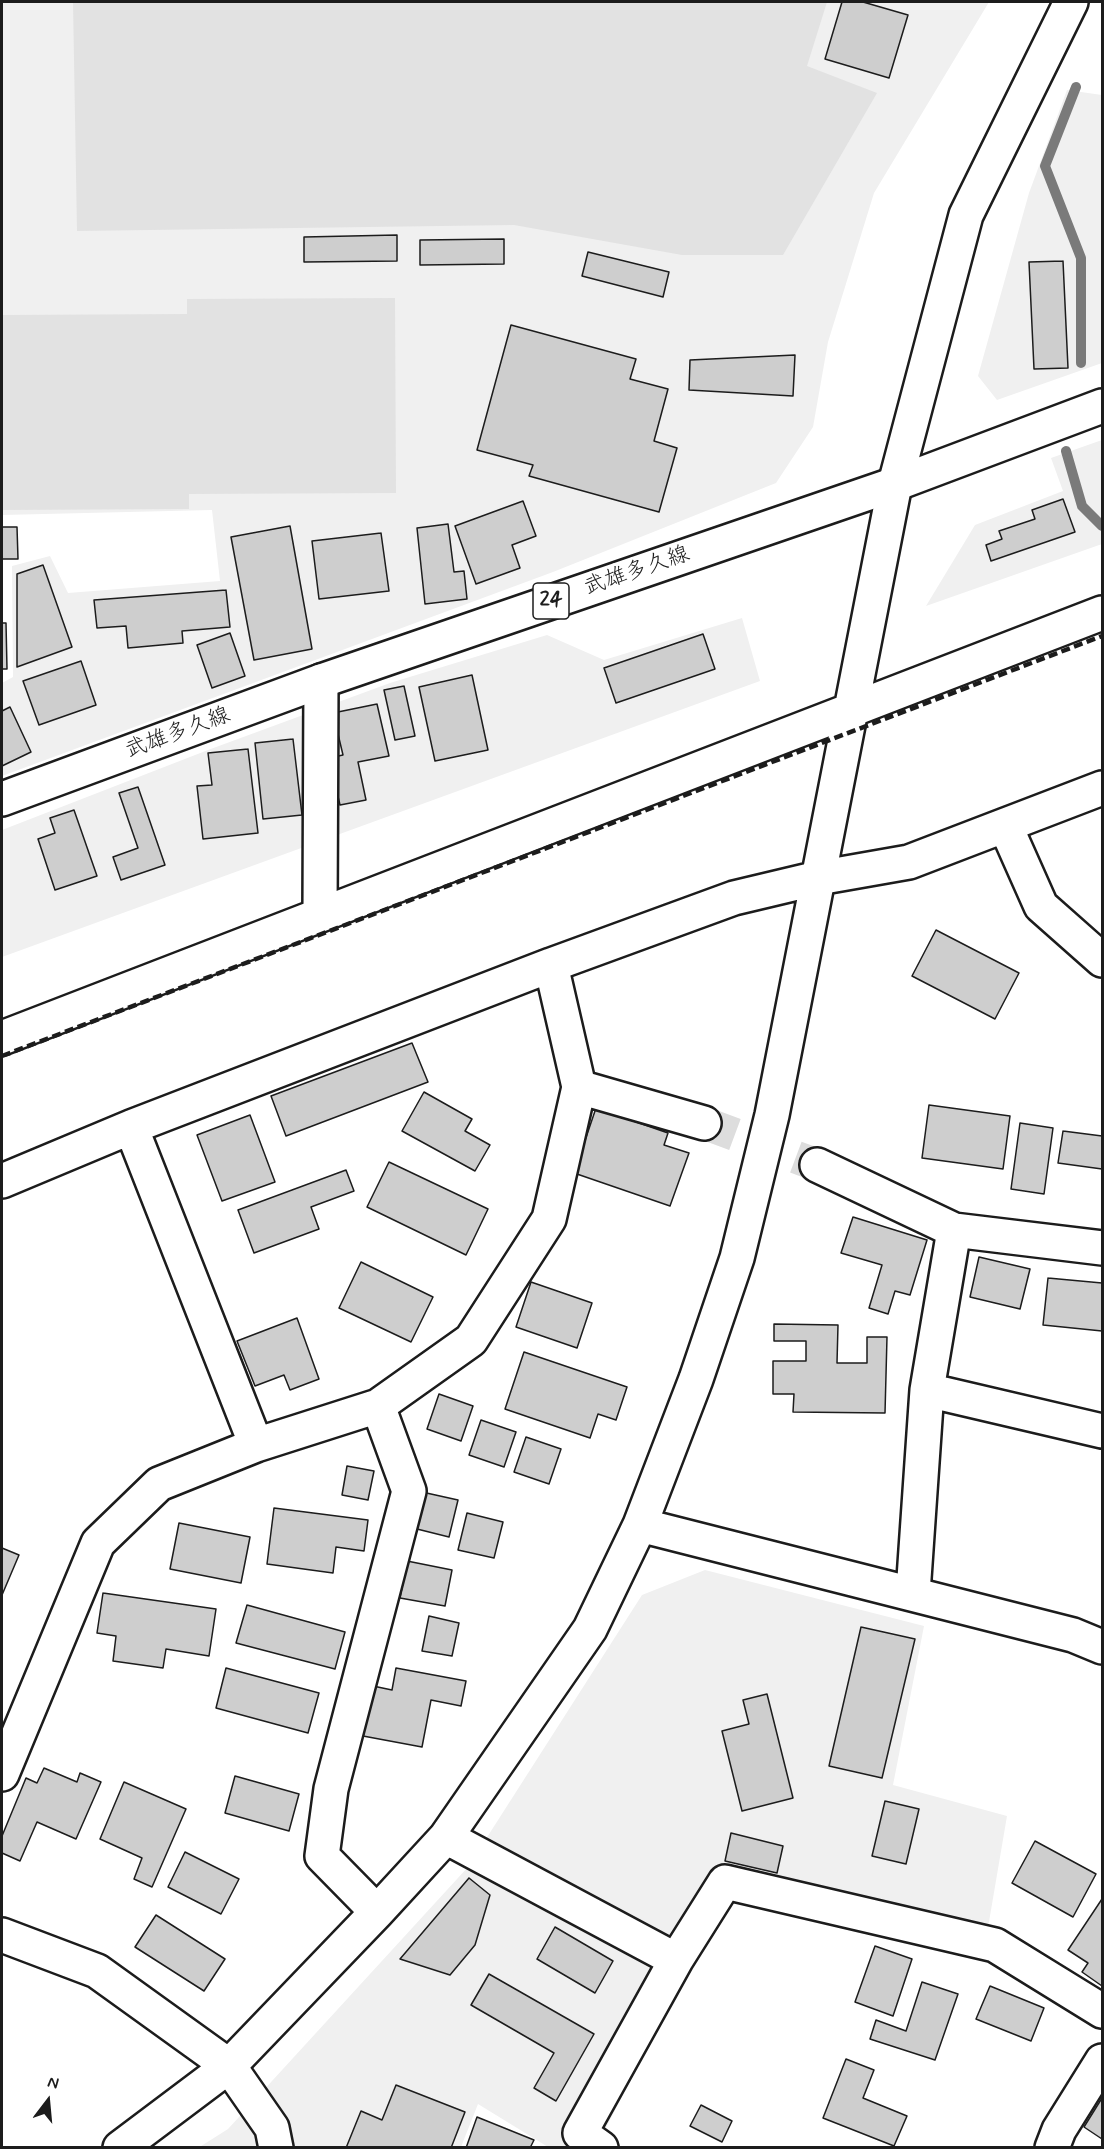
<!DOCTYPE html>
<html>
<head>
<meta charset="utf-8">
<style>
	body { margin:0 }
	#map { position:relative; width:1104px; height:2149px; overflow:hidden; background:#fff; font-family:Mynerve,sans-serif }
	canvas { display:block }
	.frame { position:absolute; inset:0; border:3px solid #1c1c1c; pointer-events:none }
	.north { position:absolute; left:18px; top:2071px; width:60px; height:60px; -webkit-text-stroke:4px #fff; paint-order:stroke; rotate:16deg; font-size:16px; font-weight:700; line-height:24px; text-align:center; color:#1c1c1c }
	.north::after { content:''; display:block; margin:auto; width:21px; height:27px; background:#1c1c1c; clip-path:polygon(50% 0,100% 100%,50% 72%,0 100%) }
</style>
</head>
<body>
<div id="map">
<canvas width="1104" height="2149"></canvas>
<div class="frame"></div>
<div class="north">N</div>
</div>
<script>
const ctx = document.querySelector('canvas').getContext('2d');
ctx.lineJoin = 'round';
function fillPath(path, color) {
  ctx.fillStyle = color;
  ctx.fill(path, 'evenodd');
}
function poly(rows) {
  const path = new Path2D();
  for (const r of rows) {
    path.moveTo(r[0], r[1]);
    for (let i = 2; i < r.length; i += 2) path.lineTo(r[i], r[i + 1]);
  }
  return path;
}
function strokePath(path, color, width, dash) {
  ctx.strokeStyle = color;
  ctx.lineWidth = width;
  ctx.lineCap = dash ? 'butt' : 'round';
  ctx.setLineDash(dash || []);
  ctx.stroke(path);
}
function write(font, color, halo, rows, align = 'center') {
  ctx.font = font + ' Mynerve,"Klee One",sans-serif';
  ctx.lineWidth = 5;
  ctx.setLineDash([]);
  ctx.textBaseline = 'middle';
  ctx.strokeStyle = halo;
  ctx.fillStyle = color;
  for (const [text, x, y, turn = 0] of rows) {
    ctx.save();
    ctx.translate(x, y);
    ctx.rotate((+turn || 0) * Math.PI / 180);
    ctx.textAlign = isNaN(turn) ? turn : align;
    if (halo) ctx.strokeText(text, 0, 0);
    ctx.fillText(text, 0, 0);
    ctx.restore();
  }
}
fillPath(poly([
	[2,2,989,2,874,193,828,342,813,427,776,483,553,572,2,776,2,683,13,677,12,566,50,556,68,593,220,581,212,510,2,515],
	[1067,90,1102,95,1102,363,997,400,978,376,1029,193],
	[1102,440,1102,544,926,606,975,525,1063,491,1051,458],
	[742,618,760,681,2,957,2,830,208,750,390,683,547,635,604,660],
	[705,1570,924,1626,893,1785,1007,1816,983,1957,859,1933,725,1897,596,2147,548,2147,478,2104,461,2147,198,2148,228,2129,468,1867,642,1595]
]), '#f0f0f0');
fillPath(poly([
	[73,2,827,2,807,66,877,93,783,255,682,255,514,225,77,231],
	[395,298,396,493,189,494,189,509,2,510,2,315,187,314,187,299]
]), '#e2e2e2');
strokePath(poly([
	[1076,87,1045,166,1081,258,1081,363],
	[1066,451,1082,506,1102,526]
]), '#7a7a7a', 10);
const building = poly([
	[842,2,863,2,908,15,889,78,825,59,842,2],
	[397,235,397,261,304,262,304,237,397,235],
	[504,239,504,264,420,265,420,240,504,239],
	[588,252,669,272,663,297,582,276,588,252],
	[1063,261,1068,368,1034,369,1029,262,1063,261],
	[511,325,636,359,630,379,668,389,654,441,677,448,659,512,529,476,533,465,477,450,511,325],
	[795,355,793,396,689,390,690,360,795,355],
	[1063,499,1075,532,991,561,986,545,1002,539,999,531,1035,519,1032,510,1063,499],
	[523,501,536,536,512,545,520,568,476,584,455,526,523,501],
	[448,524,454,572,464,571,467,599,425,604,417,528,448,524],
	[290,526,312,649,254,660,231,537,290,526],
	[2,527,17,527,18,559,2,559,2,527],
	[381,533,389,591,319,599,312,541,381,533],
	[43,565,72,647,17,667,17,574,43,565],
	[226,590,230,627,182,631,183,643,128,648,126,626,97,628,94,600,226,590],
	[2,623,6,623,7,669,2,669,2,623],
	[230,633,245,676,212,688,197,645,230,633],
	[703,634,715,669,616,703,604,668,703,634],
	[81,661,96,705,39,725,23,681,81,661],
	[472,675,488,750,435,761,419,687,472,675],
	[404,686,415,736,395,740,384,690,404,686],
	[377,704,389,756,358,762,366,800,340,805,329,758,343,755,333,713,377,704],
	[10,707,31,752,2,766,2,711,10,707],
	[293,739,302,815,263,819,255,743,293,739],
	[248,749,258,833,203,839,197,786,212,785,208,753,248,749],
	[138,787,165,865,121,880,113,857,138,848,119,793,138,787],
	[74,810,97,876,55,890,38,839,55,833,50,818,74,810],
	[936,930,1019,973,995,1019,912,976,936,930],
	[412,1043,428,1082,286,1136,271,1096,412,1043],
	[424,1092,472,1119,465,1131,490,1145,475,1171,402,1131,424,1092],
	[929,1105,1010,1116,1003,1169,922,1158,929,1105],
	[596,1108,668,1133,664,1145,689,1153,670,1206,574,1173,596,1108],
	[250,1115,275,1182,222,1201,197,1135,250,1115],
	[1020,1123,1053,1128,1044,1194,1011,1189,1020,1123],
	[1063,1131,1102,1136,1102,1169,1058,1163,1063,1131],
	[389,1162,488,1209,466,1255,367,1207,389,1162],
	[346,1170,354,1191,311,1207,319,1229,254,1253,238,1210,346,1170],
	[853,1217,927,1240,910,1295,895,1291,888,1314,869,1308,882,1265,841,1253,853,1217],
	[979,1257,1030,1269,1020,1309,970,1297,979,1257],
	[361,1262,433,1297,411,1342,339,1308,361,1262],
	[1048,1278,1102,1283,1102,1331,1043,1325,1048,1278],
	[531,1282,592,1303,577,1348,516,1327,531,1282],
	[297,1318,319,1379,290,1390,284,1375,255,1386,237,1341,297,1318],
	[774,1324,838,1325,837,1363,867,1363,867,1337,887,1337,885,1413,793,1412,794,1394,773,1394,773,1361,806,1361,806,1341,774,1341,774,1324],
	[524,1352,627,1387,616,1420,598,1414,590,1438,505,1409,524,1352],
	[439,1394,473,1406,461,1441,427,1429,439,1394],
	[481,1420,516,1432,504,1467,469,1455,481,1420],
	[526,1437,561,1449,549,1484,514,1472,526,1437],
	[347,1466,374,1471,368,1500,342,1495,347,1466],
	[422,1492,458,1500,449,1537,413,1528,422,1492],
	[274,1508,368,1520,364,1551,336,1547,333,1573,267,1564,274,1508],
	[467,1513,503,1522,494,1558,458,1550,467,1513],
	[179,1523,250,1537,241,1583,170,1569,179,1523],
	[2,1548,19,1555,2,1595,2,1548],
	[407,1561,452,1570,445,1606,400,1598,407,1561],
	[103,1593,216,1609,209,1656,166,1649,163,1668,113,1661,116,1636,97,1633,103,1593],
	[247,1605,345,1632,335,1669,236,1643,247,1605],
	[429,1616,459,1623,452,1656,422,1651,429,1616],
	[861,1627,915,1639,882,1778,829,1766,861,1627],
	[226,1668,319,1693,308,1733,216,1708,226,1668],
	[396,1668,466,1681,461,1706,431,1700,422,1747,363,1736,373,1686,392,1690,396,1668],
	[767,1694,793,1798,742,1811,722,1731,749,1724,743,1700,767,1694],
	[44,1768,77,1782,80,1773,101,1782,76,1839,37,1822,20,1861,2,1853,2,1836,26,1778,37,1783,44,1768],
	[235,1776,299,1794,289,1831,225,1813,235,1776],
	[124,1782,186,1809,152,1887,134,1879,142,1858,100,1839,124,1782],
	[885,1801,919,1809,906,1864,872,1856,885,1801],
	[731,1833,783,1846,777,1873,725,1861,731,1833],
	[1035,1841,1096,1874,1073,1917,1012,1883,1035,1841],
	[185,1852,239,1879,221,1914,168,1887,185,1852],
	[469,1878,490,1895,475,1945,450,1975,400,1959,469,1878],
	[1102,1899,1102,1986,1082,1972,1088,1963,1068,1950,1102,1899],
	[156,1915,225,1959,204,1991,135,1947,156,1915],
	[555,1927,613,1961,595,1993,537,1959,555,1927],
	[875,1946,912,1959,893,2016,855,2002,875,1946],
	[489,1974,594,2034,556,2101,534,2088,554,2053,471,2005,489,1974],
	[922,1982,958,1994,935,2060,870,2039,876,2020,906,2031,922,1982],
	[990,1986,1044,2008,1031,2041,976,2019,990,1986],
	[846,2059,874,2070,863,2098,907,2116,894,2146,823,2118,846,2059],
	[396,2085,465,2112,451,2148,346,2148,361,2111,382,2120,396,2085],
	[1102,2098,1102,2139,1084,2127,1102,2098],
	[701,2105,732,2121,722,2142,690,2126,701,2105],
	[477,2117,534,2140,530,2148,466,2148,477,2117]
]);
fillPath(building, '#cecece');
strokePath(building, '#1c1c1c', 1.5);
strokePath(poly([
	[704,1123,817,1165]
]), '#ddd', 33, [33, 16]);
const minor = poly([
	[1005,825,1041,906,1102,960],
	[320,915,321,681],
	[551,965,734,898,818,878,909,862,1102,788],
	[2,1038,1102,613],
	[579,1087,704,1123],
	[131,1127,256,1445],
	[817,1165,954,1230,1102,1248],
	[2,1181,131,1127,551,965,579,1087,549,1219,471,1340,378,1406,256,1445,159,1484,98,1543,2,1774],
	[927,1390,1102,1431],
	[640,1525,1073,1635,1102,1647],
	[913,1593,927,1390,954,1230],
	[446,1837,676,1960],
	[377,1912,322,1856,331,1789,409,1491,378,1406],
	[2,1935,97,1971,229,2066,272,2128,276,2148],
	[120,2148,229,2066,377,1912,446,1837,590,1629,640,1525,696,1379,737,1258,772,1115,895,484,966,215,1071,2],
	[601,2148,580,2133,676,1960,725,1882,995,1945,1102,2011],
	[1052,2148,1059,2130,1102,2061]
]);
const major = poly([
	[2,799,321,681,895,484,1102,406]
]);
strokePath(minor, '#1c1c1c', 38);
strokePath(major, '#1c1c1c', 38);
strokePath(minor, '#fff', 33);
strokePath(major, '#fff', 33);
strokePath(poly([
	[2,1056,1102,636]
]), '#1c1c1c', 4.5, [9, 4.5]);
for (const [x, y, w] of [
	[551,601,36]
]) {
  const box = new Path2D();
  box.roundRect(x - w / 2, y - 18, w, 36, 4.5);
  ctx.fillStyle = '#fff';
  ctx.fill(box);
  strokePath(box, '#1c1c1c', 1.5);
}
write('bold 21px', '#1c1c1c', null, [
	["24",551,601]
]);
write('22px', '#1c1c1c', '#fff', [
	["武雄多久線",637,572,-19],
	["武雄多久線",178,734,-20]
]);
</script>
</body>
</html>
